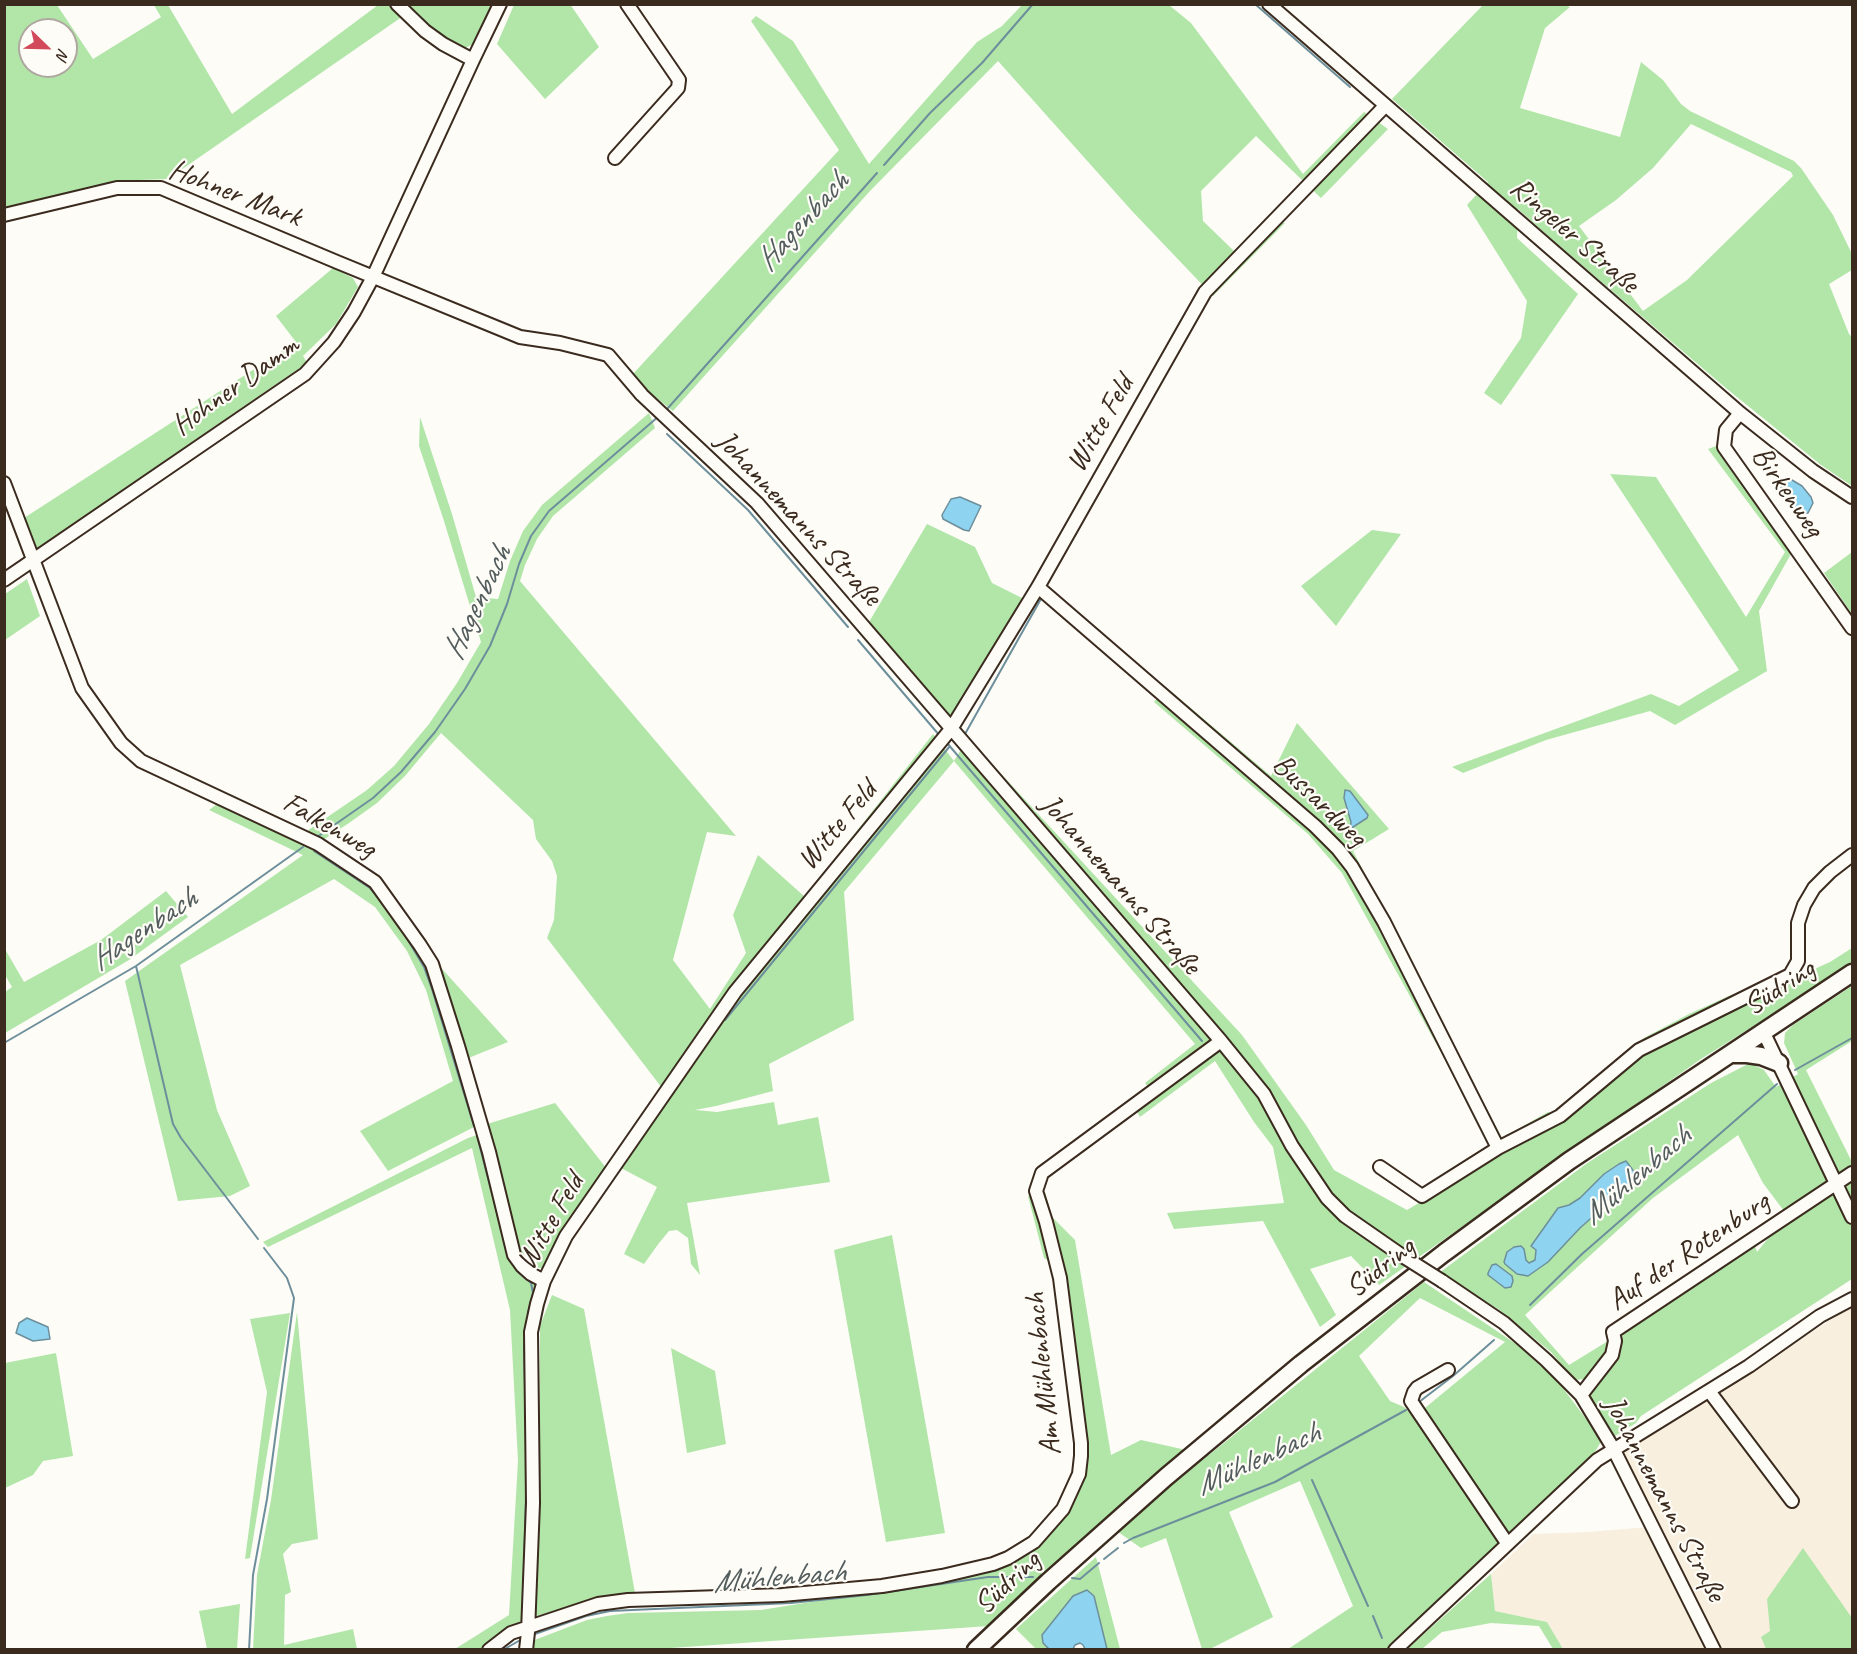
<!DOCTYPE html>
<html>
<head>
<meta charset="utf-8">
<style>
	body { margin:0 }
	#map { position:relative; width:1857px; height:1654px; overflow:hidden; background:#fdfcf7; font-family:Caveat,sans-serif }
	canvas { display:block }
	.frame { position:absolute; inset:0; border:6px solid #3b2a1e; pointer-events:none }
	.north { position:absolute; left:18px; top:18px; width:60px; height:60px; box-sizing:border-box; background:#fdfcf7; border:2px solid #afa8a0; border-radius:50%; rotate:113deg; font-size:16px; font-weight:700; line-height:24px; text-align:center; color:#3b2a1e }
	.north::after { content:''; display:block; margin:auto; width:21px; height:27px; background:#d1495b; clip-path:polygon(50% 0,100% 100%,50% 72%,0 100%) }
</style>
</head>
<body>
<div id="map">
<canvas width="1857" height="1654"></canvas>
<div class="frame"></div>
<div class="north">N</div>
</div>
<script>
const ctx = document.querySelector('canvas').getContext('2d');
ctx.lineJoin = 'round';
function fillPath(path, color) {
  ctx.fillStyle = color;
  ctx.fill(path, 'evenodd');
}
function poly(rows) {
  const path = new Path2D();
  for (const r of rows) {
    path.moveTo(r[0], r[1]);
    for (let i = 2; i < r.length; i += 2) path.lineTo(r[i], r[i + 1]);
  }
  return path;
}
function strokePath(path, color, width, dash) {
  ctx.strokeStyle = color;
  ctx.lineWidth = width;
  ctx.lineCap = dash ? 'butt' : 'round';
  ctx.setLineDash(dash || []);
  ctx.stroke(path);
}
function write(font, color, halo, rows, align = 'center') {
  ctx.font = font + ' Caveat,sans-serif';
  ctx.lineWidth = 4.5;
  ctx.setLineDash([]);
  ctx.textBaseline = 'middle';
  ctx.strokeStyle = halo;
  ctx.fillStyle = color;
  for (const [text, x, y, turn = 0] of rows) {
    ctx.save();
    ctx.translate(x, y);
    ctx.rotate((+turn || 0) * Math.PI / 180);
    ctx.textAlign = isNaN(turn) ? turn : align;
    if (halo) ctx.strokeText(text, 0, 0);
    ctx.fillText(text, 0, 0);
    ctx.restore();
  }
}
fillPath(poly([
	[1852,1306,1852,1649,1563,1649,1547,1622,1495,1611,1491,1574,1533,1534,1588,1532,1661,1526,1618,1450,1710,1398]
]), '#f8efde');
fillPath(poly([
	[570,4,599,47,545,99,497,44,514,5],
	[4,5,57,5,93,59,161,17,154,5,168,5,232,114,378,5,492,5,473,44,462,50,444,39,409,12,168,179,139,180,5,209],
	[30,30,66,30,66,66,30,66],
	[1022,5,1169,5,1191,23,1303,174,1364,112,1388,129,1321,198,1256,136,1201,191,1203,221,1234,251,1269,220,1285,223,1213,296,1132,211,998,61,870,191,673,411,646,390,633,374,839,150,751,21,756,16,793,41,869,164,977,42,1002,26],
	[1483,5,1565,5,1570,7,1545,28,1520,108,1620,137,1641,62,1663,80,1681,104,1690,111,1794,161,1801,168,1833,215,1852,254,1852,270,1829,284,1849,334,1852,337,1852,486,1821,465,1727,389,1557,244,1518,209,1517,238,1578,294,1501,405,1484,393,1521,338,1527,301,1467,205,1488,182,1392,99],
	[1691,124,1791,172,1793,176,1687,280,1643,311,1579,226,1616,200,1653,168],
	[333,268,353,278,358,287,336,324,303,356,307,363,36,549,24,518,296,342,276,316],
	[649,413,655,428,553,516,537,539,525,565,520,581,736,836,707,832,673,960,710,1009,746,953,733,915,758,855,805,897,933,734,954,761,968,738,1242,1035,1306,1125,1334,1170,1407,1210,1508,1150,1502,1139,1492,1145,1342,873,1308,834,1154,702,1166,687,1271,776,1297,723,1389,829,1353,851,1502,1138,1548,1112,1565,1117,1596,1080,1644,1038,1689,1014,1731,995,1790,980,1830,962,1852,948,1852,964,1701,1059,1379,1285,1351,1256,1310,1269,1336,1315,1320,1327,1263,1221,1174,1229,1167,1213,1284,1203,1273,1147,1254,1122,1215,1061,1140,1117,1136,1110,1155,1096,1145,1083,1195,1044,954,761,844,892,854,1020,769,1064,773,1091,716,1106,695,1110,717,1112,774,1102,778,1125,818,1117,830,1182,687,1203,700,1275,691,1264,688,1238,677,1230,669,1231,659,1243,644,1264,624,1254,657,1187,619,1167,672,1096,662,1088,547,938,554,920,557,876,552,861,536,839,533,820,441,733,405,776,377,803,349,823,323,840,307,831,367,790,394,766,429,724,457,683,481,642,444,521,419,446,420,417,452,514,476,597,498,599,510,561,523,531,542,505],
	[1719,445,1792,552,1759,611,1767,671,1675,725,1650,711,1546,740,1463,773,1452,767,1651,694,1679,706,1739,670,1610,474,1656,477,1746,617,1785,552,1708,449],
	[927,524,975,547,992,583,1024,599,951,719,869,622],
	[1372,530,1401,534,1336,626,1301,586],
	[1852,552,1852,614,1824,573],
	[27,579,40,616,5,640,5,594],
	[217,804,314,848,371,886,389,905,426,965,435,988,476,1126,388,1171,360,1131,453,1081,426,990,407,951,375,907,334,879,180,965,217,1110,250,1186,230,1196,178,1201,125,981,303,855,209,810],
	[166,891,188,917,129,960,5,1033,5,992,12,987,5,975,5,949,24,982,101,940],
	[435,961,508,1042,466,1059],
	[1852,986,1852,1041,1806,1070,1852,1162,1852,1279,1641,1416,1636,1423,1615,1436,1589,1399,1593,1384,1613,1364,1624,1332,1629,1326,1754,1243,1757,1252,1774,1231,1784,1211,1763,1183,1738,1135,1653,1198,1525,1315,1569,1365,1608,1341,1609,1352,1584,1379,1575,1380,1551,1352,1498,1309,1439,1273,1586,1164,1711,1083,1750,1063,1764,1070,1776,1087,1798,1074,1784,1043,1785,1033,1793,1025],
	[1626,1161,1635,1173,1631,1184,1580,1228,1548,1262,1528,1276,1517,1274,1505,1264,1504,1262,1507,1252,1514,1247,1521,1246,1524,1249,1526,1260,1530,1263,1535,1260,1536,1250,1532,1246,1558,1208,1569,1205,1580,1198,1604,1174,1619,1164],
	[1496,1264,1512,1276,1513,1281,1511,1287,1505,1288,1488,1275,1488,1273,1492,1265],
	[555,1103,607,1169,544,1268,534,1268,521,1251,484,1125],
	[480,1134,512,1256,536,1285,529,1504,522,1623,485,1649,455,1649,509,1615,518,1461,510,1310,472,1148,268,1247,263,1242,468,1138],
	[1045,1192,1052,1217,1075,1240,1111,1455,1141,1440,1209,1455,1424,1282,1519,1346,1559,1383,1602,1440,1593,1455,1388,1649,1288,1649,1353,1606,1300,1481,1229,1512,1273,1617,1210,1649,1202,1649,1166,1538,1141,1548,1104,1522,989,1626,656,1649,530,1650,532,1641,587,1620,607,1616,628,1613,761,1610,917,1585,959,1576,1051,1530,1085,1442,1066,1271,1044,1258,1028,1196],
	[1420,1298,1505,1342,1414,1417,1404,1407,1390,1401,1359,1356],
	[892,1235,945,1533,886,1542,834,1250],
	[552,1295,584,1309,635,1593,609,1595,536,1616,539,1506,540,1326],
	[297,1312,318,1539,292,1544,283,1554,291,1592,285,1595,284,1645,353,1629,357,1649,253,1649,257,1575,271,1500],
	[290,1313,250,1558,245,1559,267,1392,250,1319],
	[671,1348,715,1371,726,1444,687,1453],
	[56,1353,73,1456,43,1461,33,1475,5,1488,5,1363],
	[1803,1548,1852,1618,1852,1649,1766,1649,1761,1637,1770,1631,1767,1599],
	[1096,1557,1120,1649,1107,1649,1094,1596,1043,1643,1049,1649,1036,1649,1016,1629],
	[1491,1574,1495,1611,1547,1622,1563,1649,1553,1649,1539,1626,1491,1623,1442,1632,1422,1649,1407,1649],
	[240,1604,237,1649,207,1649,199,1611]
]), '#b1e6a8');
const water = poly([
	[1792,480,1802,486,1811,497,1813,503,1808,513,1797,514,1782,496,1781,488,1785,482,1792,480],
	[960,497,981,506,969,531,964,530,943,519,942,515,951,499,960,497],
	[1345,790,1350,791,1368,815,1367,818,1350,829,1351,822,1344,798,1345,790],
	[1626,1161,1635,1173,1631,1183,1580,1228,1548,1262,1528,1276,1517,1274,1505,1264,1504,1262,1507,1252,1514,1247,1521,1246,1524,1249,1526,1260,1529,1263,1535,1260,1536,1250,1531,1246,1558,1208,1569,1205,1580,1198,1604,1174,1619,1164,1626,1161],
	[1496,1264,1512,1276,1513,1281,1511,1287,1505,1288,1488,1275,1488,1273,1492,1265,1496,1264],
	[27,1318,48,1327,50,1339,33,1341,16,1333,19,1323,27,1318],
	[1087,1590,1094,1596,1107,1649,1085,1649,1083,1645,1080,1643,1075,1645,1073,1649,1049,1649,1043,1643,1042,1635,1073,1596,1087,1590]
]);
fillPath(water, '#8ed3ef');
strokePath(water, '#6d8f9b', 1.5);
strokePath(poly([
	[1255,4,1350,87],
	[884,165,930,113,982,63,1033,4],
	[668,408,877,173],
	[667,434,748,510,848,627],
	[858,640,940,736],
	[965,734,1042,597],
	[947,743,1202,1041],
	[317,837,373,798,401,772,435,732,465,689,490,646,507,604,519,564,531,536,549,511,659,416],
	[314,851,370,888,381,901],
	[405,935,424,967,432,989,474,1126],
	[136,966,173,1124,181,1138,258,1239],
	[725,1020,950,746],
	[4,1043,136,966,303,847],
	[1795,1070,1852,1038],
	[477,1136,509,1258,518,1272,531,1283,533,1293,528,1313],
	[1530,1305,1582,1254,1777,1084],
	[525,1335,524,1348,526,1422],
	[1419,1402,1453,1376,1494,1340],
	[1312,1480,1368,1606],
	[1124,1543,1133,1538,1275,1482,1406,1410],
	[1104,1559,1118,1548],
	[1072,1578,1080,1579,1099,1563],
	[523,1605,527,1458],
	[1373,1616,1382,1638],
	[532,1635,586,1616,610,1611,791,1603,867,1595,988,1577,1033,1577],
	[249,1650,253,1575,267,1499,294,1298,287,1278,264,1248],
	[503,1650,522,1639]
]), '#6d8f9b', 2);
const minor = poly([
	[397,4,425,31,443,44,473,60],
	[1269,4,1740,413,1813,471,1852,497],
	[615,158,678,88,679,80,627,4],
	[4,215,117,188,161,188,337,262,520,337,560,343,608,355,642,395,757,503,1221,1041,1264,1094,1292,1146,1327,1198,1345,1216,1404,1257],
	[1740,413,1726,430,1724,447,1852,628],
	[4,483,82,688,121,743,141,761,318,844,375,882,420,945,432,964,458,1046,489,1152,514,1255,522,1266,531,1274,544,1281],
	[4,580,305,374,334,342,354,312,373,277,473,60,500,4],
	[1038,587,1315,826,1338,849,1352,867,1384,922,1498,1148,1560,1116,1639,1050,1790,975,1798,961,1798,923,1804,905,1814,888,1830,872,1852,855],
	[1763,1031,1852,1217],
	[1380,1167,1422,1196,1498,1148],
	[1442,1281,1504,1323,1546,1360,1581,1395,1613,1448,1714,1650],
	[1448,1370,1417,1388,1414,1392,1411,1401,1507,1543],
	[1709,1391,1792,1501],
	[1581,1395,1612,1355,1615,1341,1613,1332,1852,1173],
	[489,1650,511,1633,598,1604,628,1600,782,1595,882,1586,942,1576,993,1564,1008,1558,1034,1542,1063,1509,1079,1474,1081,1456,1081,1443,1060,1278,1046,1222,1036,1191,1042,1173,1221,1041],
	[526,1650,528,1632,533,1503,531,1332,537,1304,544,1281,566,1236,735,992,951,729,1038,587,1205,292,1385,106],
	[1395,1650,1597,1460,1749,1366,1820,1316,1852,1299]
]);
const major = poly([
	[1731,1054,1747,1054,1761,1056,1779,1063],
	[976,1650,1048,1582,1166,1477,1301,1364,1444,1253,1569,1161,1852,973]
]);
strokePath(minor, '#3b2a1e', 16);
strokePath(major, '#3b2a1e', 21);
strokePath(minor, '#fdfcf7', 12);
strokePath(major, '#fdfcf7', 16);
const minorBridge = poly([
	[1404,1257,1442,1281]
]);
strokePath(minorBridge, '#3b2a1e', 16, []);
strokePath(minorBridge, '#fdfcf7', 12);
write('30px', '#3b2a1e', '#fdfcf7', [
	["Hohner Mark",235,194,21],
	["Ringeler Straße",1574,236,41],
	["Hohner Damm",236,386,-36],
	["Witte Feld",1101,424,-60],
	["Birkenweg",1787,492,55],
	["Johannemanns Straße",798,519,47],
	["Bussardweg",1319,801,44],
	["Falkenweg",329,826,30],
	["Witte Feld",838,826,-50],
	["Johannemanns Straße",1120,885,49],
	["Südring",1780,988,-33],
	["Witte Feld",551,1222,-60],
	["Auf der Rotenburg",1689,1252,-34],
	["Südring",1381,1268,-38],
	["Am Mühlenbach",1044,1374,-96],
	["Johannemanns Straße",1664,1499,62],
	["Südring",1008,1583,-43]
]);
write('italic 32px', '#545d5d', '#fdfcf7', [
	["Hagenbach",803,222,-48],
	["Hagenbach",478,603,-65],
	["Hagenbach",144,930,-34],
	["Mühlenbach",1637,1176,-41],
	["Mühlenbach",1258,1460,-25],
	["Mühlenbach",779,1578,-5]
]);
</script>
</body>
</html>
